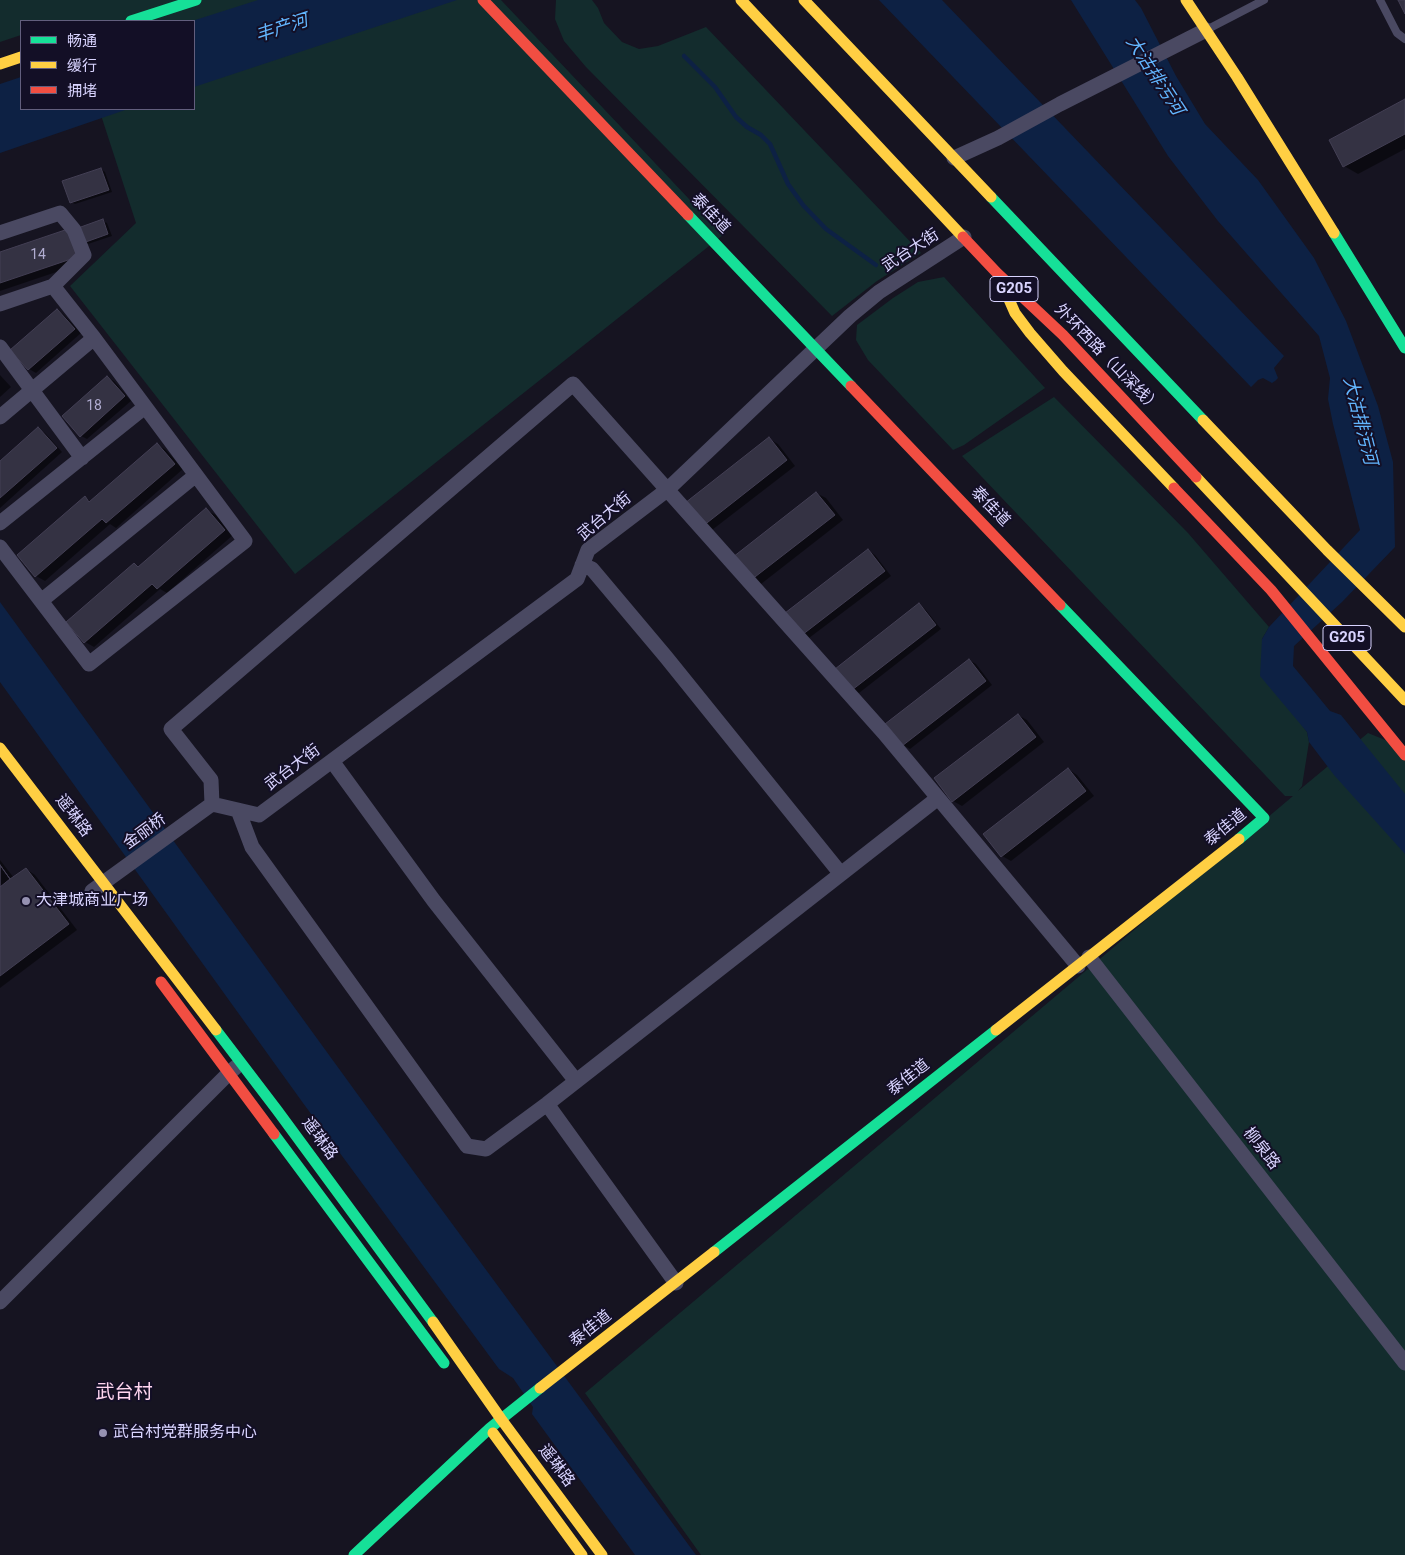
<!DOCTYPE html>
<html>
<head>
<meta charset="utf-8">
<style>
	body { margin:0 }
	#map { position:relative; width:1405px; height:1555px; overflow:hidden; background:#161421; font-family:Roboto,"Noto Sans SC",sans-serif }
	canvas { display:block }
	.legend { position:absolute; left:20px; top:20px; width:175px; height:90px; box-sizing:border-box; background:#130f26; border:1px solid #625e7d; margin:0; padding:6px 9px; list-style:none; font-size:15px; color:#d9d4ff }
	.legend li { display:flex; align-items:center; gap:10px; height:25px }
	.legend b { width:25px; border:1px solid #625e7d }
</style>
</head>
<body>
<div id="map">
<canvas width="1405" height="1555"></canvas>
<ul class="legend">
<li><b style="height:6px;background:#16e098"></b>畅通</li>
<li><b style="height:6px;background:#ffcf43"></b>缓行</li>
<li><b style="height:6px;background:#f24e42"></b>拥堵</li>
</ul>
</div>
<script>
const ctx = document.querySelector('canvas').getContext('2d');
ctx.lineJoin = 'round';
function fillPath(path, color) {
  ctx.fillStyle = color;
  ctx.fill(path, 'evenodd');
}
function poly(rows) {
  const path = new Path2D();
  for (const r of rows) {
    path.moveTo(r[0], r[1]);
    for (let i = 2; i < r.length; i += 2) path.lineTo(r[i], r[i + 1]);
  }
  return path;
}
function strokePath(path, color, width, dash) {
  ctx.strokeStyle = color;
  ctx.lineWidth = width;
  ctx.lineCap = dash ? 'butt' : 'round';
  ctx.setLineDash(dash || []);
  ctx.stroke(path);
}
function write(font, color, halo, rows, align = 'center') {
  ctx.font = font + ' Roboto,"Noto Sans SC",sans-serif';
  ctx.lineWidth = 4;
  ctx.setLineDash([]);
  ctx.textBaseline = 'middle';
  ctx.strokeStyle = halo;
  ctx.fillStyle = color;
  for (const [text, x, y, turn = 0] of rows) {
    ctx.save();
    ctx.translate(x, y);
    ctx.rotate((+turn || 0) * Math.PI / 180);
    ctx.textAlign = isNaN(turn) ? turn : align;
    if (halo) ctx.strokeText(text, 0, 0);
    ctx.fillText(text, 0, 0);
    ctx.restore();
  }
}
fillPath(poly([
	[0,0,501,0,723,235,295,574,70,286,136,223,99,109,194,109,194,21,71,21,70,20,21,21,21,35,0,42],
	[556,0,592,0,598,8,604,23,622,42,639,49,658,46,706,27,921,253,877,281,832,316,586,67,564,41,555,19],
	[944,277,1045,388,964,445,953,450,868,360,856,340,857,325,893,298,918,282],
	[1054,397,1188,533,1269,627,1262,639,1287,705,1307,732,1309,742,1302,786,1298,791,1368,733,1405,748,1405,1555,701,1555,585,1393,1293,796,1285,796,962,456]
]), '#132c2d');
fillPath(poly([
	[258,0,457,0,194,87,194,21,192,21],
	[879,0,942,0,1284,356,1274,368,1278,378,1275,381,1272,383,1263,378,1258,380,1251,387],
	[1071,0,1135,0,1141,8,1176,76,1205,124,1258,180,1314,258,1346,321,1378,406,1393,462,1395,547,1342,602,1294,646,1293,666,1330,711,1341,715,1405,794,1405,854,1334,775,1309,742,1307,732,1260,676,1262,639,1269,627,1360,530,1333,424,1328,399,1330,378,1319,336,1218,221,1168,156],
	[21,77,21,109,128,109,0,153,0,84],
	[0,602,414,1172,696,1555,635,1555,532,1414,533,1407,513,1378,499,1369,303,1103,0,682]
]), '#0d2144');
fillPath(poly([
	[1405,100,1405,149,1358,174,1344,166],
	[101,169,105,172,112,192,75,204,71,202],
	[103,221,107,223,112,236,88,244,84,242],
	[68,231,86,262,0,291,0,254],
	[57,310,63,314,81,333,36,373,29,369,12,350],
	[0,375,11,387,0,397],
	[108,378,114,381,131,401,87,439,81,436],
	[38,429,45,433,62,452,0,508,0,463],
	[769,439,778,444,795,466,712,530,703,525],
	[157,444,166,450,183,469,116,528,110,524,45,581,36,576,85,498,92,502],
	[816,493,826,498,843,520,761,584,752,579],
	[206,510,216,515,233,535,167,593,160,589,94,647,85,642,135,564,140,568],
	[868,551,875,555,891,576,809,638,802,634],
	[919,605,925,609,941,629,859,693,853,689],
	[969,660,976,664,992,685,910,749,903,745],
	[1018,715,1027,720,1044,742,962,806,953,801],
	[1068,769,1077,775,1094,796,1011,861,1002,856],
	[0,860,14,878,26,869,35,875,77,930,0,988]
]), '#0007');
strokePath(poly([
	[684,56,715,87,736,117,747,127,761,135,770,144,788,184,803,205,826,229,876,265]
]), '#0d2144', 4.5);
const building = poly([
	[1398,0,1405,0,1405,14,1398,0],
	[1405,99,1405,134,1343,167,1329,140,1405,99],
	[101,168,109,190,70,203,62,181,101,168],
	[103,219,108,234,83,243,78,228,103,219],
	[68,229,77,257,0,283,0,252,68,229],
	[57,309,75,329,28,370,10,350,57,309],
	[107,376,125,396,80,437,62,416,107,376],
	[38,427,57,448,0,498,0,461,38,427],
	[769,437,787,460,703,526,685,503,769,437],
	[157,443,175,464,106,523,102,519,35,577,17,555,85,496,89,502,157,443],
	[816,492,835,515,751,580,733,557,816,492],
	[206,508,225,530,157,589,152,584,84,643,66,622,134,563,138,567,206,508],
	[868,549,885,571,802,635,785,613,868,549],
	[919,603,936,625,852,690,835,669,919,603],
	[969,659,986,681,902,746,885,724,969,659],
	[1018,714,1036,737,952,802,934,778,1018,714],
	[1068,768,1086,791,1001,857,983,834,1068,768],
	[0,865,10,879,26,868,69,924,0,976,0,865],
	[0,865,10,879,0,887,0,865]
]);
fillPath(building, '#343243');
strokePath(building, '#433f54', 1);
strokePath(poly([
	[1380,0,1397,33,1405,39],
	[1208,29,1264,0]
]), '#4a4962', 8);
strokePath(poly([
	[954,158,998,138,1060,104,1206,30],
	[0,233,60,213,74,230,84,255,53,286],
	[0,304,53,286,94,338,245,541,89,664,0,547],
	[0,347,82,458],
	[0,417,94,338],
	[0,523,145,407],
	[582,565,592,569,666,657,841,874],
	[41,601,196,475],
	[332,761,434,901,576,1081],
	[212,804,211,780,171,729,573,384,884,733,1078,966],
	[238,810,252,847,467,1146,486,1149,547,1104,938,798],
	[92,891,212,804,259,815,577,579,588,550,667,490,850,316,879,292,964,237],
	[1089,957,1405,1363],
	[547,1104,676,1283],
	[0,1302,229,1073,236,1067]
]), '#4a4962', 15);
strokePath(poly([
	[131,21,196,0],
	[991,197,1203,420],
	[688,215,851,386],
	[1334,233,1405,348],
	[1060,605,1264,818,1239,839],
	[216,1030,277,1110,433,1322],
	[274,1134,444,1363],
	[714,1252,996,1030],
	[354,1555,490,1428,540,1388]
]), '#16e098', 11);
strokePath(poly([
	[741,0,963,237],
	[804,0,991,197],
	[1186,0,1237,77,1334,233],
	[0,64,21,57],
	[1004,288,1015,313,1030,333,1063,371,1174,488],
	[1203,420,1327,550,1405,627],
	[1196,477,1405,700],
	[0,748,216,1030],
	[996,1030,1239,839],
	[433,1322,501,1419,602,1555],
	[540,1388,714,1252],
	[493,1433,582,1555]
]), '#ffcf43', 11);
strokePath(poly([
	[483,0,688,215],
	[963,237,997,273,1063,335,1196,477],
	[851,386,1060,605],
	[1174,488,1271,590,1405,755],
	[161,982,274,1134]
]), '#f24e42', 11);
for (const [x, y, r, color] of [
	[26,901,5,"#9591b1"],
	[103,1433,5,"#9591b1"]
]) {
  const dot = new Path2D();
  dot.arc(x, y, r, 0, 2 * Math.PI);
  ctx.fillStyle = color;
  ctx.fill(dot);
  strokePath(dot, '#130f26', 2);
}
write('14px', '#b0acd0', null, [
	["14",38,255],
	["18",94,406]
]);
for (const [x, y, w] of [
	[1014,289,48],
	[1347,638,48]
]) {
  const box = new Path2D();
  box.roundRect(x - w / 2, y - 12.5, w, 25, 4);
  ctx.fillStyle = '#130f26';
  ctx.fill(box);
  strokePath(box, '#d9d4ff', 1);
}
write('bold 15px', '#d9d4ff', null, [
	["G205",1014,289],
	["G205",1347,638]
]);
write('16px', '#d9d4ff', '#130f26', [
	["泰佳道",710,214,46],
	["武台大街",911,251,-33],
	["外环西路（山深线）",1107,359,46],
	["泰佳道",990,507,46],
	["武台大街",605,517,-40],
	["武台大街",293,768,-37],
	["遥琳路",73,816,53],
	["泰佳道",1226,828,-39],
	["金丽桥",145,832,-36],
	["泰佳道",909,1078,-38],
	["遥琳路",319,1139,54],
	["柳泉路",1261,1149,52],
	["泰佳道",591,1329,-38],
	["遥琳路",556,1466,53]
]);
write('16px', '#d9d4ff', '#130f26', [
	["大津城商业广场",36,901],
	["武台村党群服务中心",113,1433]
], 'left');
write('italic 18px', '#62b6ff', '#130f26', [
	["丰产河",282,29,-18],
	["大沽排污河",1154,76,57],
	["大沽排污河",1359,421,76]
]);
write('19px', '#ffd6f0', '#130f26', [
	["武台村",124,1393]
]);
</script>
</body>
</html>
